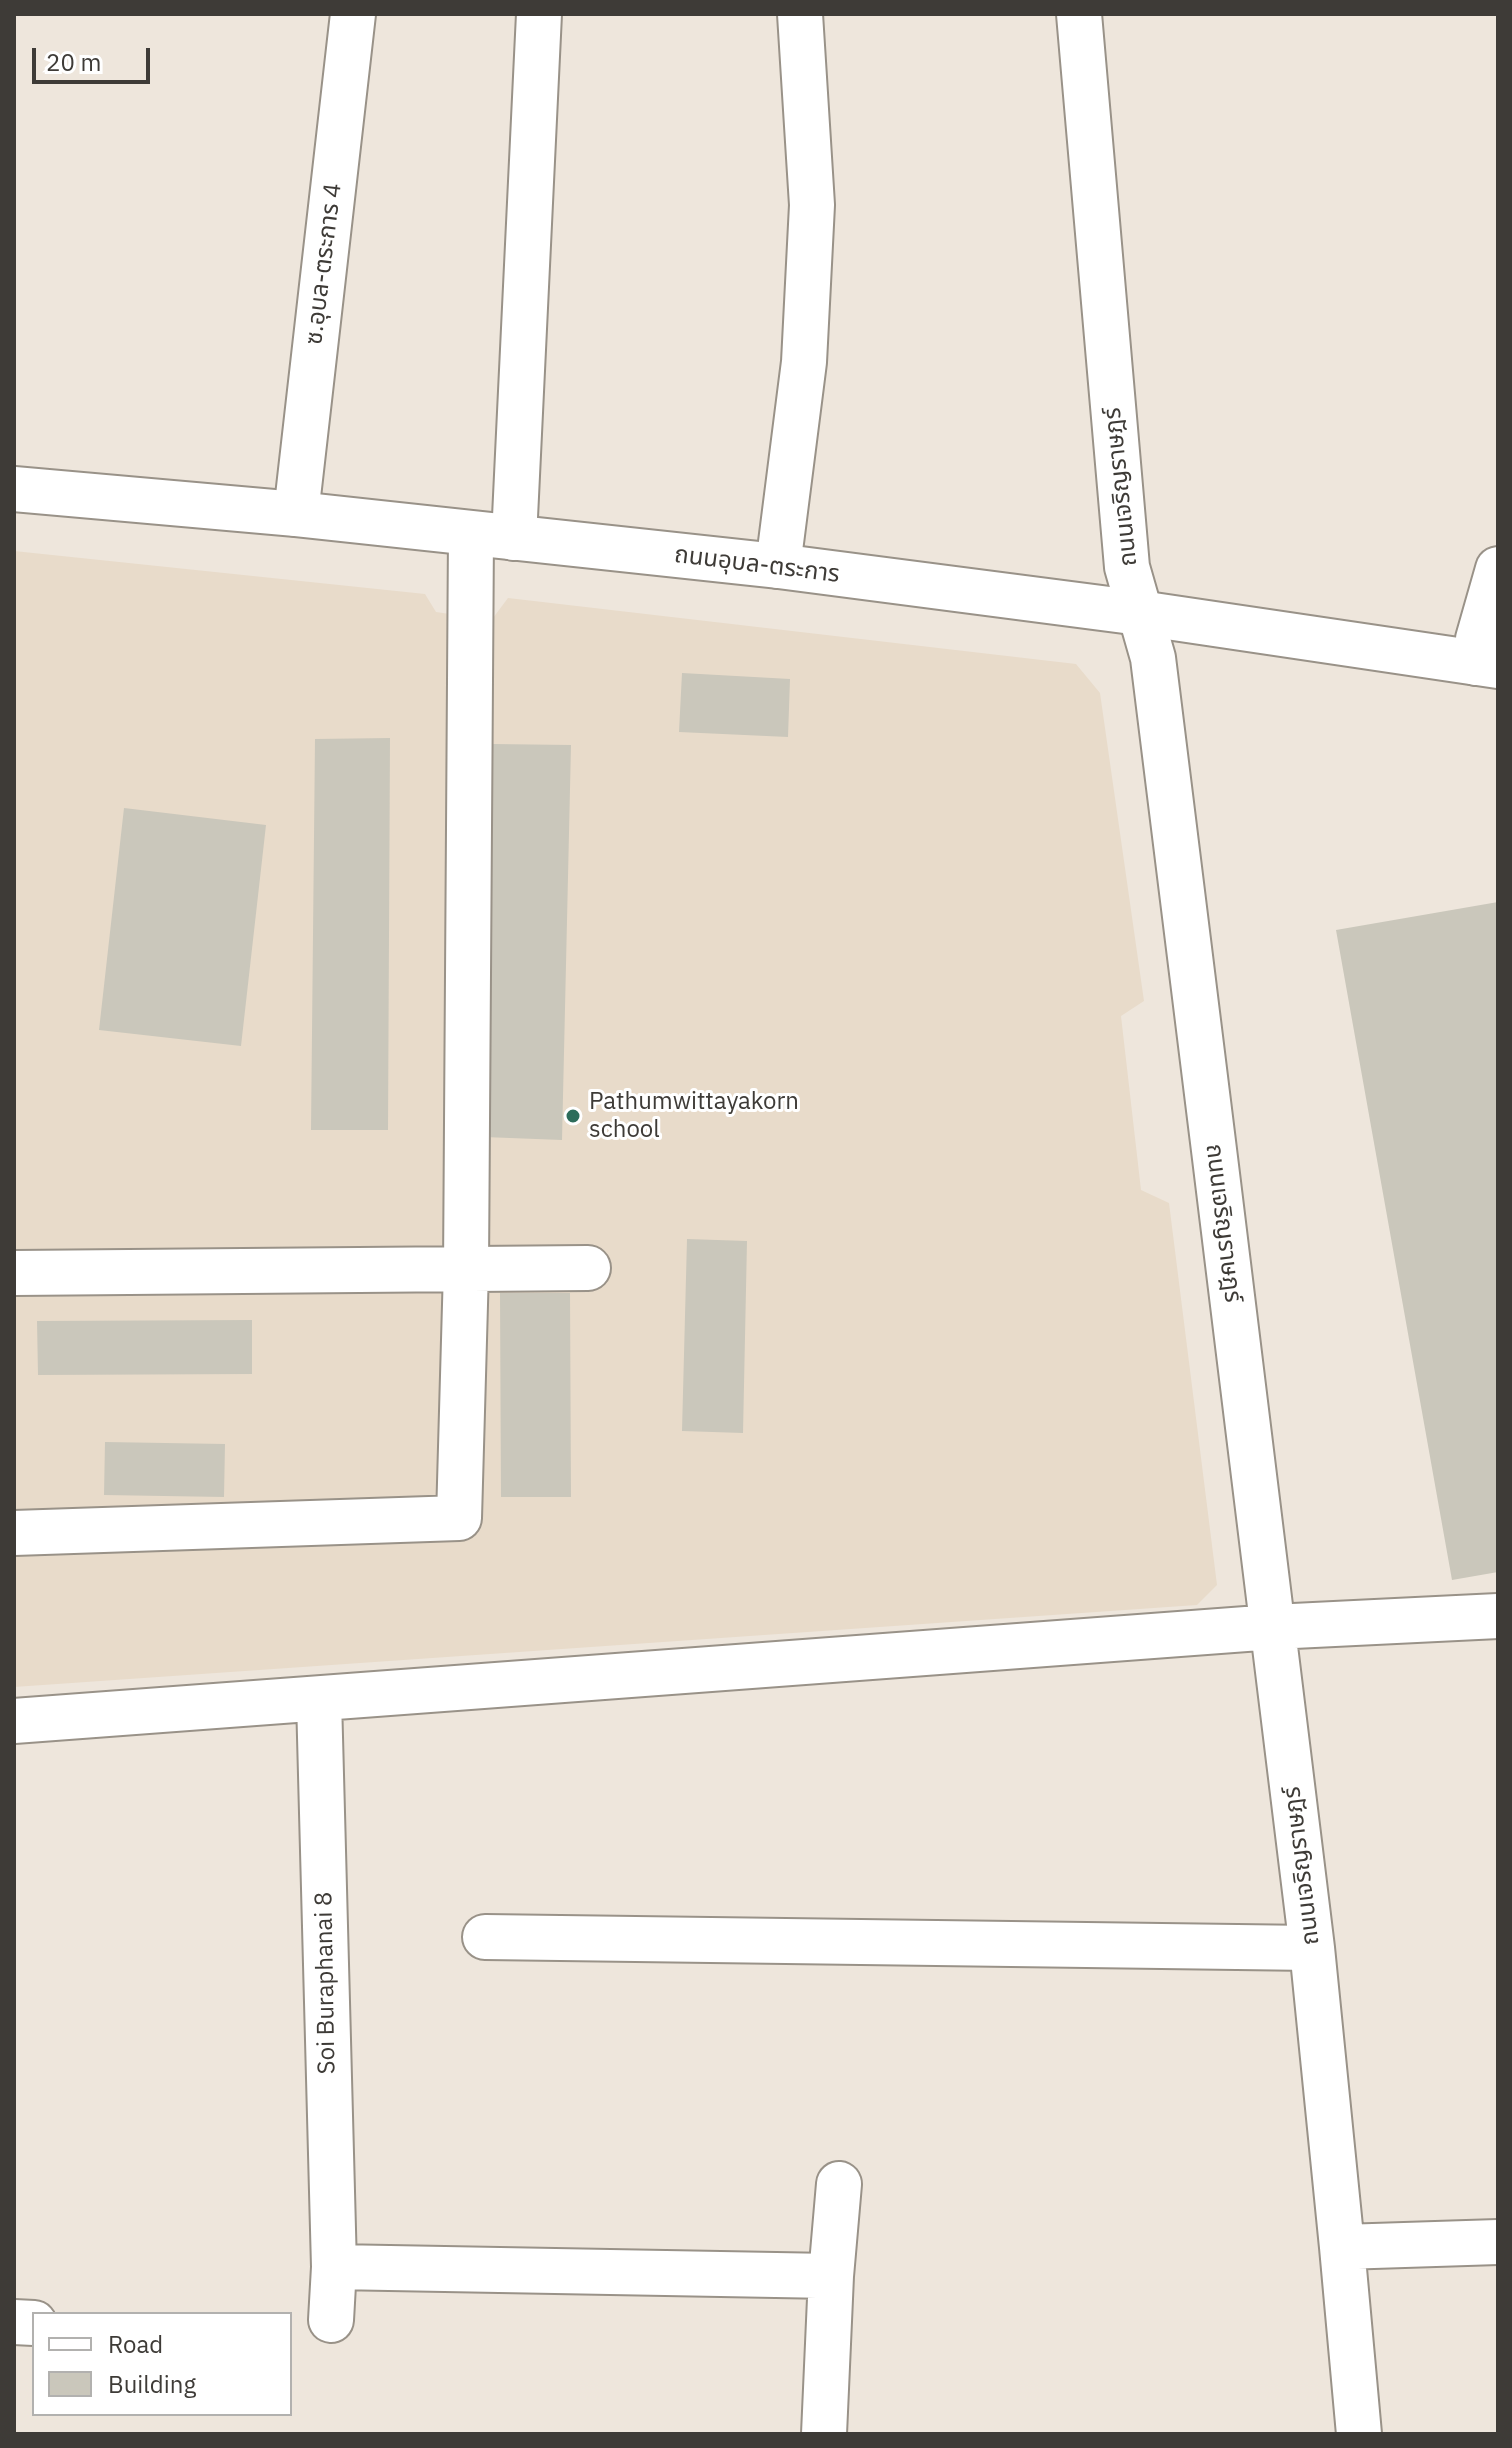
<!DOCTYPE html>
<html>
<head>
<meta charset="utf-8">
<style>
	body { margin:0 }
	#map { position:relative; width:1512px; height:2448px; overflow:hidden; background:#eee6dc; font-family:"IBM Plex Sans",sans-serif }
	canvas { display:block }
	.frame { position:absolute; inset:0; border:16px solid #3e3b37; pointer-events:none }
	.legend { position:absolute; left:32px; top:2312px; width:260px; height:104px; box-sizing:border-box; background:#fff; border:2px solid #b2b1af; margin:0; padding:10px 14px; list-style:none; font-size:24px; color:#3e3b37 }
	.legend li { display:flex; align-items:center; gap:16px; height:40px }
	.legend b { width:40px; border:2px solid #b2b1af }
	.scale { position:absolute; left:32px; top:48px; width:118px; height:36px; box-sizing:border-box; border:4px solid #3e3b37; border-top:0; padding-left:10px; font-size:24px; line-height:28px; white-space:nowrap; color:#3e3b37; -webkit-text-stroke:6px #fff; paint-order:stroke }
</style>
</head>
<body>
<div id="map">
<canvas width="1512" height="2448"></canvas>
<div class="frame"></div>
<ul class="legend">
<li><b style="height:10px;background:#fff"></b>Road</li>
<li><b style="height:22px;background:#cac7bb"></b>Building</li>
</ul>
<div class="scale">20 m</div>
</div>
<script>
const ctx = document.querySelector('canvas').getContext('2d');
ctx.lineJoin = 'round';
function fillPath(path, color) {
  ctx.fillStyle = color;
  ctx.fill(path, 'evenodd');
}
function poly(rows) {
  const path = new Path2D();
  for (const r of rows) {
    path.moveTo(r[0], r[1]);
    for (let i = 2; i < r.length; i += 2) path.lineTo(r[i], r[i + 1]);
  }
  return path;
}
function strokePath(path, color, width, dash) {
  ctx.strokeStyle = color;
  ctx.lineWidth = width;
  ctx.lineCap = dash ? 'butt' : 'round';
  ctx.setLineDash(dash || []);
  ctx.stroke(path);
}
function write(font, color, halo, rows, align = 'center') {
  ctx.font = font + ' "IBM Plex Sans","Noto Sans Thai",sans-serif';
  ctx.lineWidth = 6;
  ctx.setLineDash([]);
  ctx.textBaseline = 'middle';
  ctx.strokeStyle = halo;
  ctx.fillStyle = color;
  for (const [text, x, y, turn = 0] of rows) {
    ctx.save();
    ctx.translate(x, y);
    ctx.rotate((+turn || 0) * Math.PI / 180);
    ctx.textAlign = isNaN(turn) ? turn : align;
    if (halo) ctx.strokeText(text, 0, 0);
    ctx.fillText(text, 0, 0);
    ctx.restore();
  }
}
fillPath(poly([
	[14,551,425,594,436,612,470,617,493,618,508,598,1076,664,1100,693,1144,1001,1121,1016,1141,1190,1169,1203,1217,1585,1197,1605,14,1687]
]), '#e8dbca');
fillPath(poly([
	[682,673,790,679,788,737,679,732],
	[390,738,388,1130,311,1130,315,739],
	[493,744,571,745,562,1140,484,1137],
	[124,808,266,825,241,1046,99,1030],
	[1498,902,1498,1572,1452,1580,1336,930],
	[687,1239,747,1241,743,1433,682,1431],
	[500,1293,570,1293,571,1497,501,1497],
	[252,1320,252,1374,38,1375,37,1321],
	[105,1442,225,1444,224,1497,104,1495]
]), '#cac7bb');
const minor = poly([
	[1079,14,1127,567,1153,658,1215,1158,1312,1948,1342,2247,1359,2434],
	[296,514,353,14],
	[514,538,539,14],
	[778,566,804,362,812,205,800,14],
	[1476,663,1478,639,1498,569],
	[14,1273,588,1268],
	[14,1533,459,1518,466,1269,471,534],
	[319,1699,334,2267,331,2320],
	[14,1721,1273,1627,1498,1616],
	[485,1937,1312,1948],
	[1342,2247,1498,2242],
	[334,2267,831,2276],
	[14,2322,34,2323],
	[824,2434,831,2276,839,2184]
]);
const major = poly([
	[14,489,296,514,778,566,1140,613,1498,666]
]);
strokePath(minor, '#999288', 48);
strokePath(major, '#999288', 48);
strokePath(minor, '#fff', 44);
strokePath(major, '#fff', 44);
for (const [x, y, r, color] of [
	[573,1116,8,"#2d6c5a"]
]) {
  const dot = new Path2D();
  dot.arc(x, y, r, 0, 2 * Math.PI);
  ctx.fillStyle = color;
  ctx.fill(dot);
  strokePath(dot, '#fff', 3);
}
write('24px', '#3e3b37', '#fff', [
	["ซ.อุบล-ตระการ 4",324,264,-83],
	["ถนนเจริญราษฎร์",1121,487,-96],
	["ถนนอุบล-ตระการ",757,565,7],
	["ถนนเจริญราษฎร์",1223,1223,83],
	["ถนนเจริญราษฎร์",1302,1866,-97],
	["Soi Buraphanai 8",326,1983,-91]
]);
write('24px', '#3e3b37', '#fff', [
	["Pathumwittayakorn",589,1102],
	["school",589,1130]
], 'left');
</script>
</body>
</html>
